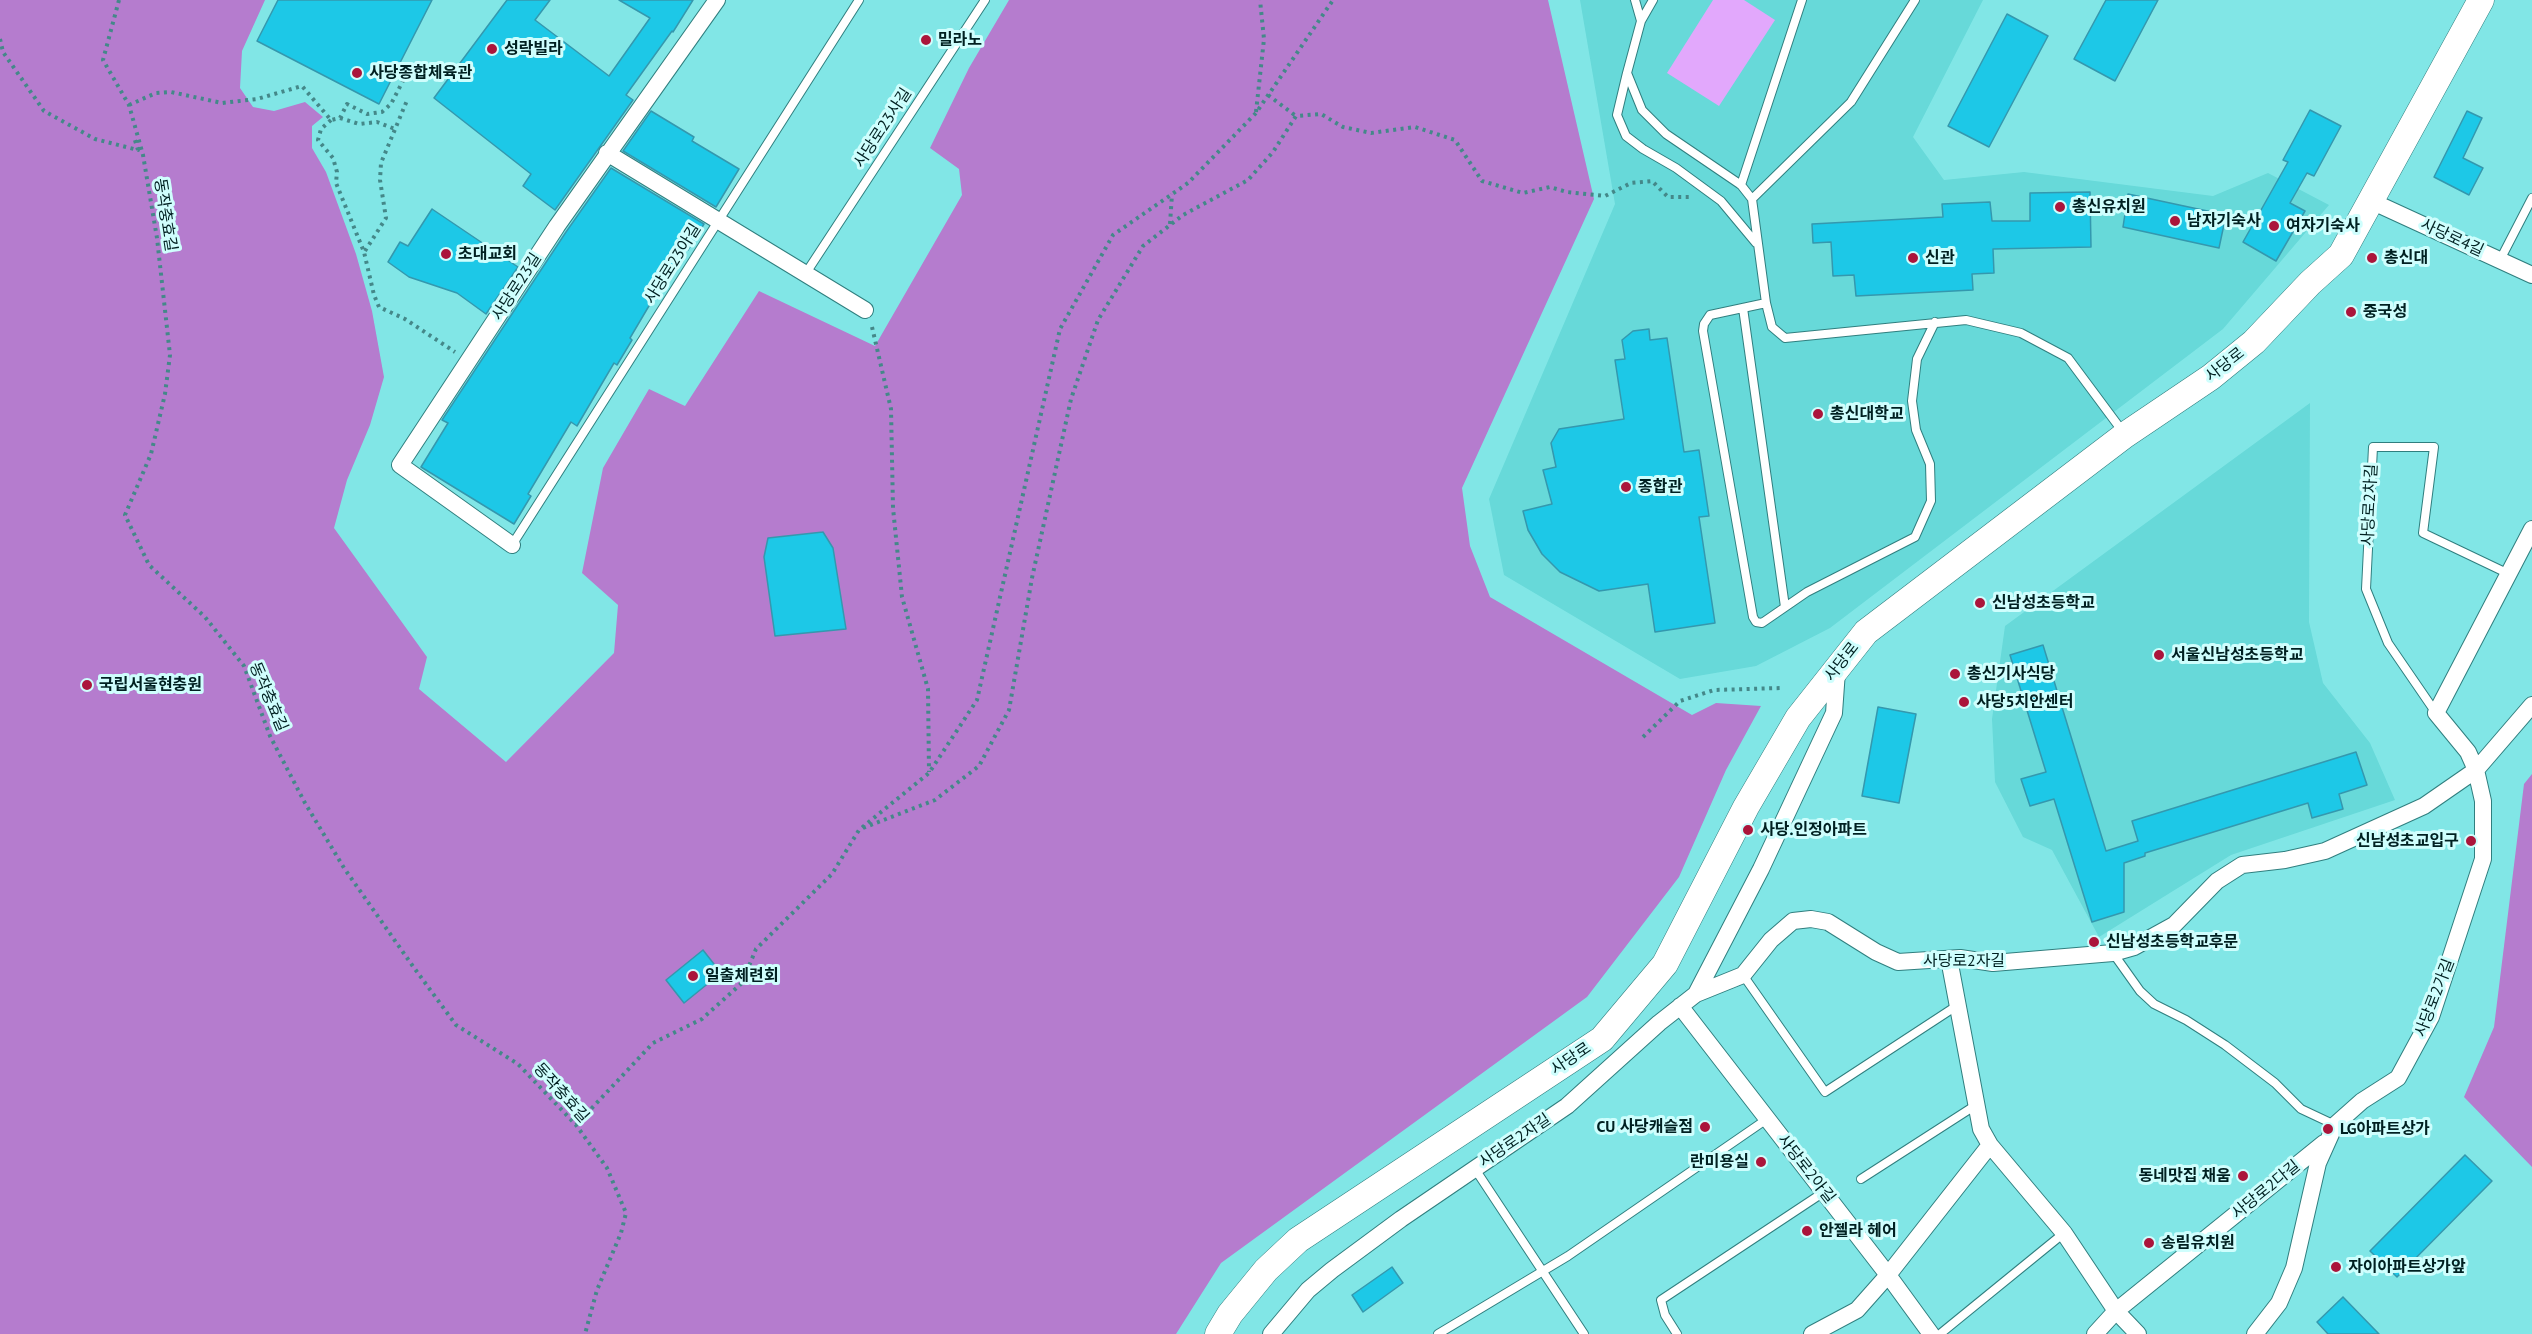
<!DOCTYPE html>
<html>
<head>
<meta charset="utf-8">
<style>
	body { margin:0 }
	canvas { display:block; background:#81e6e6 }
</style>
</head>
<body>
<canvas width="2532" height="1334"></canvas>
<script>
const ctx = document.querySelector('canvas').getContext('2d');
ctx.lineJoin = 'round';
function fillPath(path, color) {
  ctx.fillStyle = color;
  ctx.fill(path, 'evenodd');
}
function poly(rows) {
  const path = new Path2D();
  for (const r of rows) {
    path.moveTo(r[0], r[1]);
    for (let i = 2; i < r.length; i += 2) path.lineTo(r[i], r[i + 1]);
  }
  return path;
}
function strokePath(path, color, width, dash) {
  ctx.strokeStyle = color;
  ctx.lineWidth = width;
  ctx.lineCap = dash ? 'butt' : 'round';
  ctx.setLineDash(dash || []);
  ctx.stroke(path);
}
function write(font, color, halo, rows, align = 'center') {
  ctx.font = font + ' "PT Sans","Noto Sans KR",sans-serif';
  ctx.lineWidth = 6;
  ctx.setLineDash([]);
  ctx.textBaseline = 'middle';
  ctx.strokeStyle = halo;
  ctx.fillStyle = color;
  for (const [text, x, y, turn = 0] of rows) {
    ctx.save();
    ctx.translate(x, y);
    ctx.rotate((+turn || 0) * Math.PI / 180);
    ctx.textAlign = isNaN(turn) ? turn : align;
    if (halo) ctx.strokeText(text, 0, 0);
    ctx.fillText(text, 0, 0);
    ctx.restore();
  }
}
fillPath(poly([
	[1580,0,1983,0,1913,137,1944,180,2024,172,2213,196,2268,173,2329,205,2223,329,1830,628,1756,666,1680,679,1504,575,1489,499,1615,204],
	[2310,403,2309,622,2323,683,2370,743,2395,800,2231,855,2099,937,2052,850,2023,837,1995,782,1992,719,2005,626]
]), '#67d9d9');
fillPath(poly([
	[1713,0,1744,0,1775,20,1719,106,1667,73]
]), '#e2a8fc');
fillPath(poly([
	[0,0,265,0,242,51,240,88,253,107,274,111,305,102,323,117,312,126,312,148,326,172,356,254,372,311,384,377,370,425,347,480,334,528,427,657,419,689,506,762,614,653,618,605,582,573,603,468,649,389,685,406,759,291,875,346,962,195,959,169,930,148,969,68,1009,0,1548,0,1594,199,1462,488,1470,546,1490,597,1692,715,1716,703,1761,706,1726,770,1679,877,1587,997,1221,1263,1176,1334,0,1334],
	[2532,774,2532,1167,2464,1097,2494,1027,2524,784]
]), '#b57cce');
const building = poly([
	[278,0,432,0,379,104,257,41,278,0],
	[507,0,550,0,535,20,609,76,650,18,619,0,693,0,673,32,672,31,626,95,633,100,555,210,523,186,531,174,434,98,507,0],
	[2106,0,2158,0,2115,81,2074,59,2106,0],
	[2007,14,2048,36,1989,147,1948,126,2007,14],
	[2310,110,2341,126,2314,176,2307,173,2290,203,2305,211,2276,261,2243,242,2288,162,2283,160,2310,110],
	[651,111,694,137,692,141,739,169,716,207,623,151,651,111],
	[2467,111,2482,118,2463,158,2483,168,2469,195,2434,177,2467,111],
	[611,168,704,224,688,250,686,248,671,273,669,272,630,338,632,340,617,365,614,363,577,426,571,422,528,494,531,496,514,524,421,467,448,423,442,420,566,232,611,168],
	[2090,192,2091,247,1993,249,1994,273,1972,274,1973,290,1856,296,1854,275,1833,276,1831,242,1813,243,1812,224,1943,217,1942,204,1990,202,1992,221,2030,221,2030,193,2090,192],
	[2128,194,2226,215,2219,248,2123,227,2128,194],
	[432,209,518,267,486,314,457,293,409,277,388,262,400,242,408,246,432,209],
	[1649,329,1650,340,1667,338,1684,452,1699,450,1709,516,1699,517,1715,623,1655,632,1648,584,1599,591,1560,572,1542,554,1528,530,1523,511,1552,504,1543,470,1556,467,1551,443,1559,429,1624,419,1615,360,1625,359,1622,340,1633,331,1649,329],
	[823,532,833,548,846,629,775,636,764,557,768,538,823,532],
	[2043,645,2106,851,2138,841,2132,821,2356,752,2367,785,2339,794,2343,809,2312,818,2308,803,2145,853,2145,856,2124,863,2124,912,2092,922,2054,799,2030,806,2021,779,2046,772,2010,655,2043,645],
	[1878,707,1916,714,1899,803,1862,796,1878,707],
	[703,950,721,973,684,1003,666,980,703,950],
	[2465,1155,2492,1181,2397,1277,2370,1251,2465,1155],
	[1392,1267,1403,1283,1363,1312,1352,1295,1392,1267],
	[2343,1297,2379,1334,2328,1334,2317,1322,2343,1297]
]);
fillPath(building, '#1dc8e7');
strokePath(building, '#3498ae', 1.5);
const service = poly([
	[1635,0,1641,21,1627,73,1642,110,1666,134,1741,185,1752,199,1766,303,1772,327,1785,338,1966,320,2021,333,2068,358,2123,432],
	[1641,21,1653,0],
	[1627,73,1617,115,1626,136,1643,149,1676,168,1721,201,1756,243],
	[1741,185,1802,0],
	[1752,199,1851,102,1915,0],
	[2500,260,2532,198],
	[806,273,985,0],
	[1766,303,1710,315,1704,324,1703,331,1753,617,1756,622,1762,623,1807,592,1915,537,1931,501,1930,464,1916,430,1912,401,1917,359,1935,322],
	[1743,308,1785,607],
	[512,545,859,0],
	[2436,713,2388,643,2366,589,2373,447,2434,447,2423,533,2509,574],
	[2113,953,2140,991,2154,1004,2186,1020,2225,1045,2275,1083,2301,1109,2335,1125],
	[1743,975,1825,1092,1958,1005],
	[1475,1169,1584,1334],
	[1861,1179,1976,1105],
	[1438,1334,1568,1256,1767,1119],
	[1677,1334,1665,1315,1661,1300,1824,1192],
	[1940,1334,2064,1233]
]);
const minor = poly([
	[607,153,865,310],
	[2371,201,2532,275],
	[512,545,400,465,557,226,717,0],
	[1949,959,1981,1129,1990,1145,2064,1233,2116,1311,2138,1334],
	[1696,994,1761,869,1834,713,1837,671],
	[1680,1006,1888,1275,1931,1334],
	[1271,1334,1308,1290,1332,1270,1401,1219,1567,1106,1659,1023,1696,994,1743,975,1771,940,1793,921,1811,919,1828,922,1876,952,1898,962,1960,958,1993,963,2113,953,2134,947,2174,925,2217,881,2242,865,2285,860,2325,851,2424,806,2476,770,2532,705],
	[1812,1334,1857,1310,1888,1275,1990,1145],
	[2095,1334,2116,1311,2324,1143],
	[2255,1334,2279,1303,2294,1268,2318,1163,2335,1125,2362,1101,2398,1078,2431,1017,2483,859,2483,801,2476,770,2468,752,2436,713,2532,529]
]);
const primary = poly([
	[1218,1334,1230,1314,1266,1270,1298,1240,1602,1039,1665,964,1746,807,1798,718,1866,632,2125,435,2211,377,2254,342,2310,283,2341,255,2481,0]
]);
strokePath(service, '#307f7f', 10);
strokePath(minor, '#307f7f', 18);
strokePath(primary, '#307f7f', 27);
strokePath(poly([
	[119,0,103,60,129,105,143,155,157,238,170,355,165,394,151,454,125,515,149,565,205,617,244,666,270,736,305,803,344,868,412,965,456,1025,518,1064,576,1125,607,1168,626,1213,621,1233,597,1290,585,1334],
	[0,39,3,52,44,111,95,139,138,150,134,137],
	[1268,95,1296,116],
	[129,105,156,93,171,92,222,103,257,99,302,86,331,120,340,118,347,104,367,114,382,112,391,104,406,75],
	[1256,112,1264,39,1260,0],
	[340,118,359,124,377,122,395,129],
	[331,120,321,129,318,140,333,158,337,172,336,183,364,252,374,295,379,307,405,319,455,352],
	[1170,224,1172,194],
	[365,251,386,218,380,180,381,163,408,98],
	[872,327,891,409,893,508,902,597,928,689,929,772],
	[1643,737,1680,701,1714,690,1781,688],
	[863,828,935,800,979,766,1009,710,1032,578,1071,399,1098,320,1143,246,1183,215,1248,180,1273,152,1296,116,1321,114,1343,127,1371,133,1415,127,1455,140,1482,181,1523,193,1550,187,1567,192,1605,196,1631,183,1652,181,1668,197,1689,197],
	[576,1125,653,1043,702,1019,742,983,756,949,832,874,859,830,929,773,977,700,1060,329,1113,235,1188,183,1256,113,1333,0]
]), '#448889', 4, [3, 4.5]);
strokePath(service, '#fff', 8);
strokePath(minor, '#fff', 16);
strokePath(primary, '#fff', 26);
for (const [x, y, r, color] of [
	[926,40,6,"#ab153b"],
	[492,49,6,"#ab153b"],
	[357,73,6,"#ab153b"],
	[2060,207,6,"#ab153b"],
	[2175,221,6,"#ab153b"],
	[2274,226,6,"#ab153b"],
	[446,254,6,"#ab153b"],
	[1913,258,6,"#ab153b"],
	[2372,258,6,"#ab153b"],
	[2351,312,6,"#ab153b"],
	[1818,414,6,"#ab153b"],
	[1626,487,6,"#ab153b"],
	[1980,603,6,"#ab153b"],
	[2159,655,6,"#ab153b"],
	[1955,674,6,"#ab153b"],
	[87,685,6,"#ab153b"],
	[1964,702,6,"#ab153b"],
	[1748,830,6,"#ab153b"],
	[2471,841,6,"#ab153b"],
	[2094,942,6,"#ab153b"],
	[693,976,6,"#ab153b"],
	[1705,1127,6,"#ab153b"],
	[2328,1129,6,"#ab153b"],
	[1761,1162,6,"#ab153b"],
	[2243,1176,6,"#ab153b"],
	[1807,1231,6,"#ab153b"],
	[2149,1243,6,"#ab153b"],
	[2336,1267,6,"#ab153b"]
]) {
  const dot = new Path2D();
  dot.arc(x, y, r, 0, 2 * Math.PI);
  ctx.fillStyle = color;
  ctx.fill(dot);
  strokePath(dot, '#cffefd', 2);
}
write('bold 16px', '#002021', '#cffefd', [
	["밀라노",938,40],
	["성락빌라",504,49],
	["사당종합체육관",369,73],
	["총신유치원",2072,207],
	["남자기숙사",2187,221],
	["여자기숙사",2286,226],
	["초대교회",458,254],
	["신관",1925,258],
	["총신대",2384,258],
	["중국성",2363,312],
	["총신대학교",1830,414],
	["종합관",1638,487],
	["신남성초등학교",1992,603],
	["서울신남성초등학교",2171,655],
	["총신기사식당",1967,674],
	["국립서울현충원",99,685],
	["사당5치안센터",1976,702],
	["사당.인정아파트",1760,830],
	["신남성초교입구",2459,841,"right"],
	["신남성초등학교후문",2106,942],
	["일출체련회",705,976],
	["CU 사당캐슬점",1693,1127,"right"],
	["LG아파트상가",2340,1129],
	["란미용실",1749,1162,"right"],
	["동네맛집 채움",2231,1176,"right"],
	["안젤라 헤어",1819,1231],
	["송림유치원",2161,1243],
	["자이아파트상가앞",2348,1267]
], 'left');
write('16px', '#002021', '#cffefd', [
	["사당로23사길",883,128,-57],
	["동작충효길",165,215,81],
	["사당로4길",2452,238,25],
	["사당로23아길",673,264,-58],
	["사당로23길",517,287,-57],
	["사당로",2225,365,-38],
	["사당로2차길",2370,505,-87],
	["사당로",1842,662,-52],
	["동작충효길",268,697,67],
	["사당로2자길",1964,961],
	["사당로2가길",2435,998,-69],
	["사당로",1571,1059,-34],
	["동작충효길",561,1093,48],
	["사당로2자길",1515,1141,-34],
	["사당로2아길",1806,1169,52],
	["사당로2다길",2266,1190,-39]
]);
</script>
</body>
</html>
